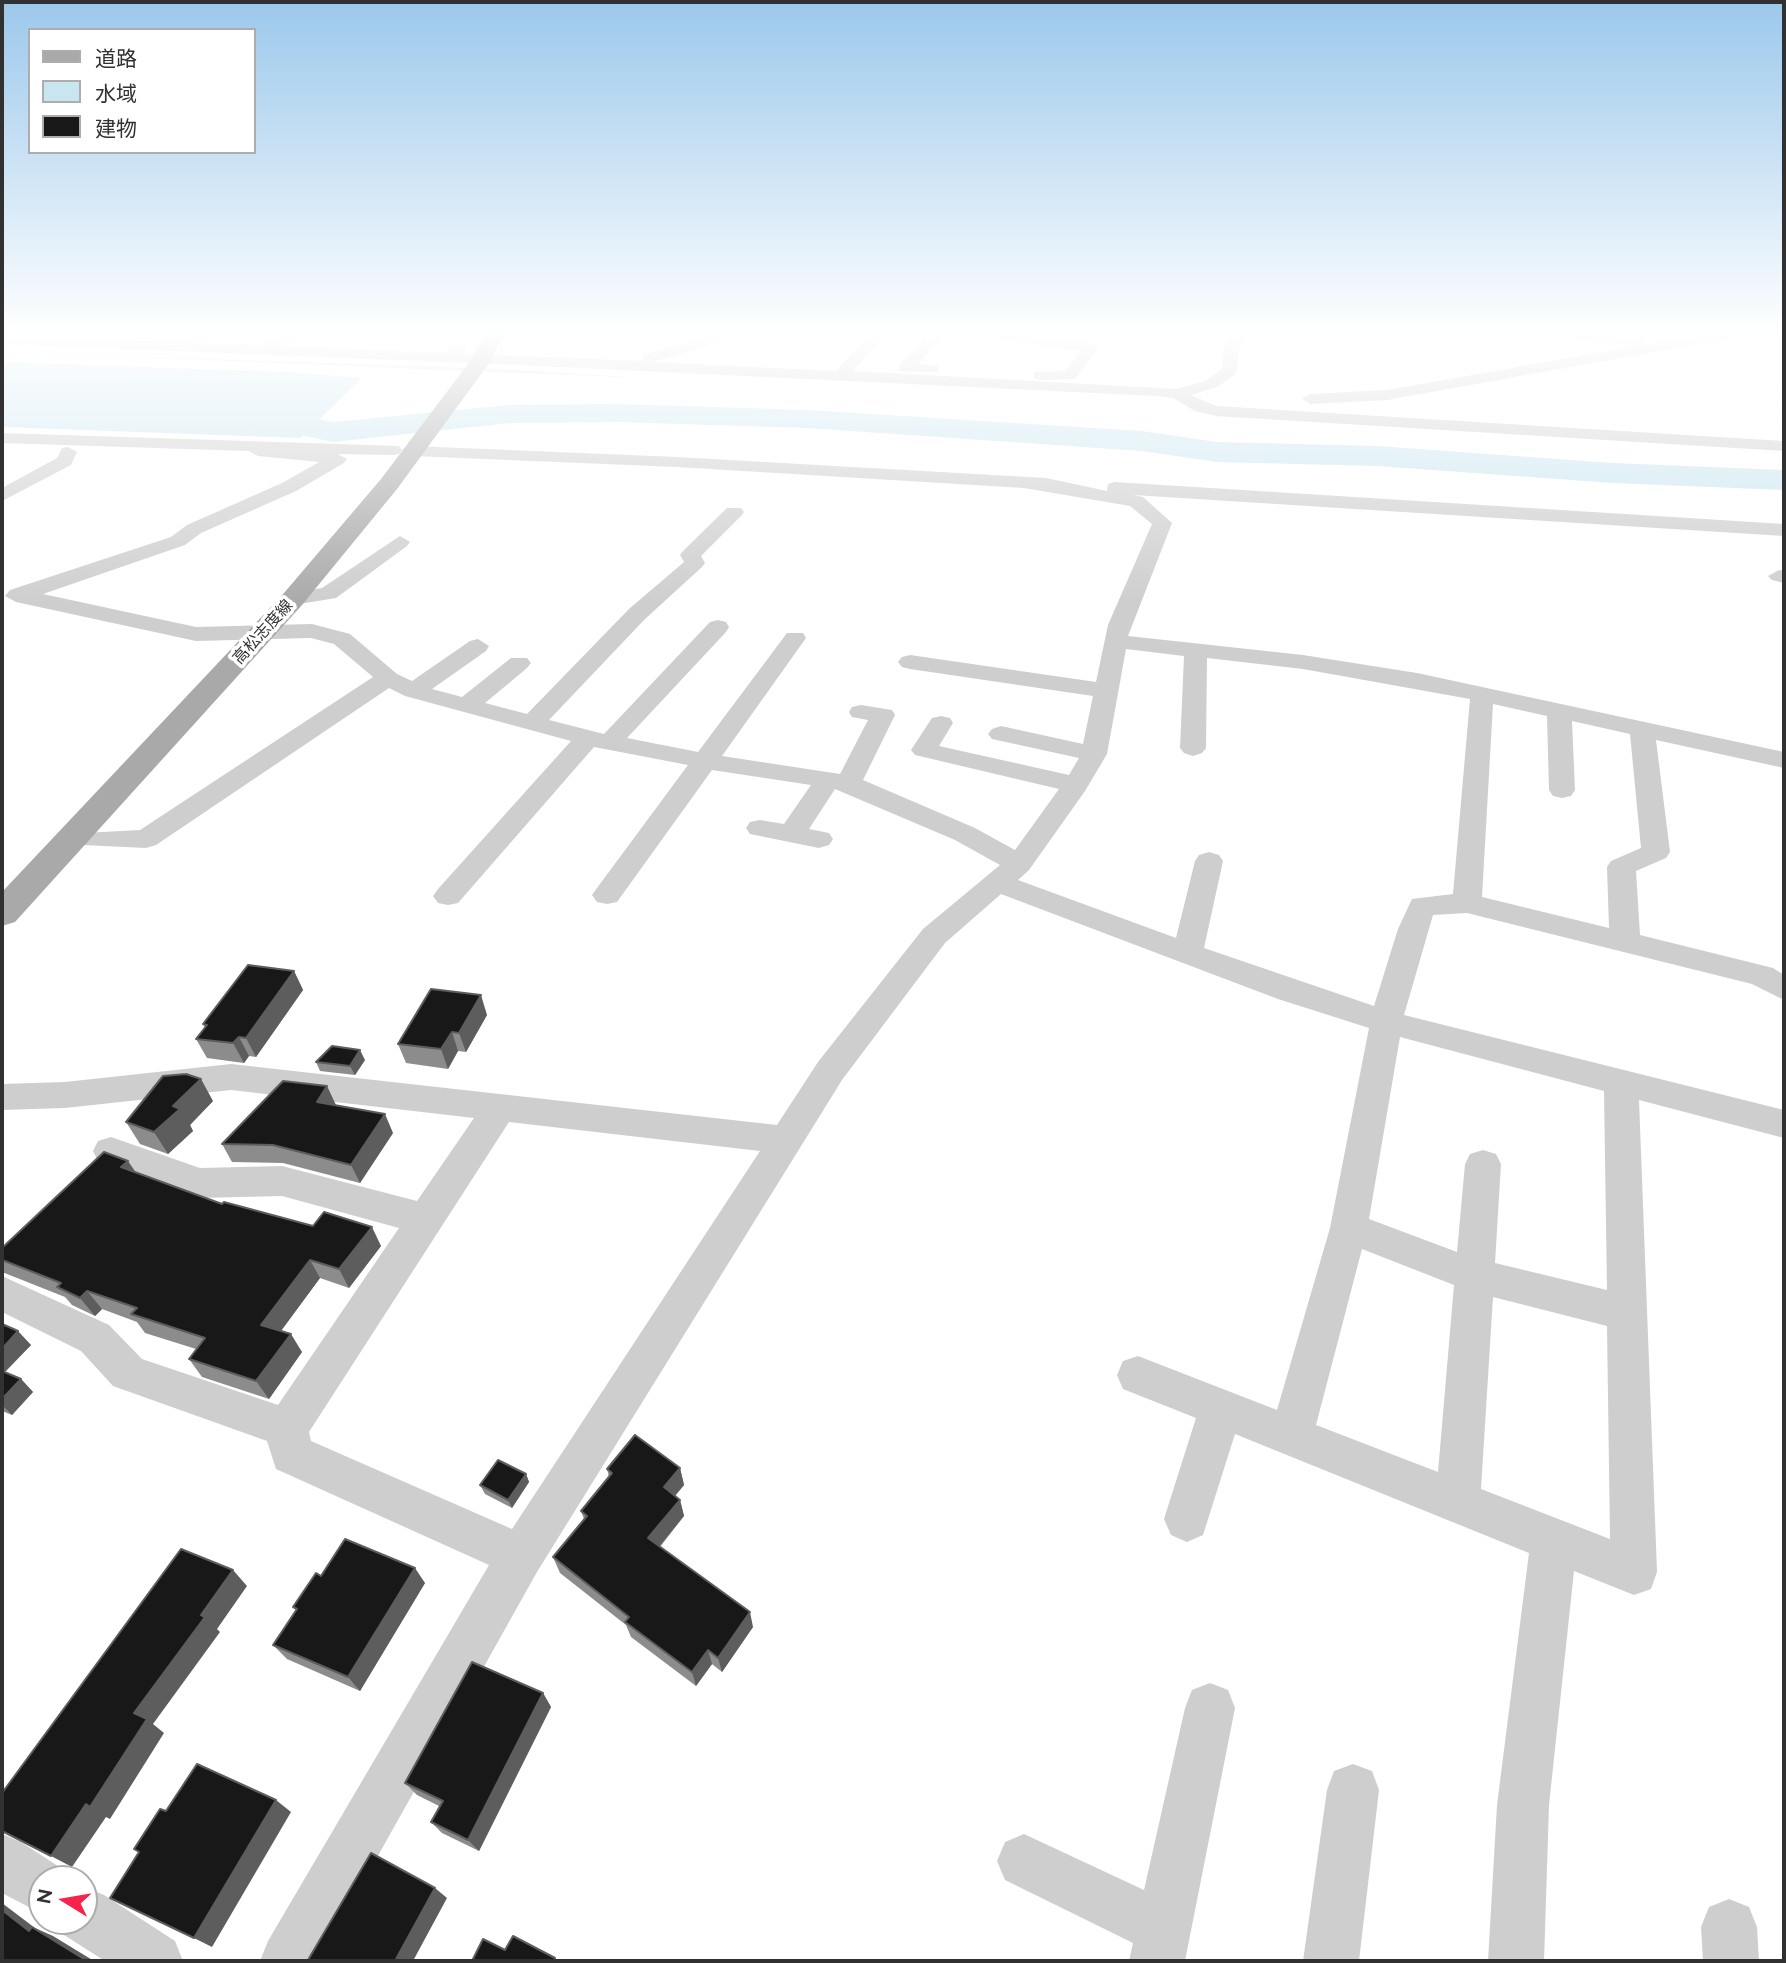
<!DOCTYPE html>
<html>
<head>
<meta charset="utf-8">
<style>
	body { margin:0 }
	#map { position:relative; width:1786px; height:1963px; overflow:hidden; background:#fff; font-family:Raleway,"Noto Sans JP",sans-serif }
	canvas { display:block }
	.frame { position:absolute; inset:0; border:4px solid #313131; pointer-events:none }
	.legend { position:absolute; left:28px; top:28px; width:228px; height:126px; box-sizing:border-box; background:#fff; border:2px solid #adadad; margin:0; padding:9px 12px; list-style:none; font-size:21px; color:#313131 }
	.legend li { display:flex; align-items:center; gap:14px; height:35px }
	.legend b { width:35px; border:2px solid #adadad }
	.north { position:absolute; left:28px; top:1865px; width:70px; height:70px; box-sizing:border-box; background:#fff; border:2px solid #adadad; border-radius:50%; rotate:281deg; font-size:19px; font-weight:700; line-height:28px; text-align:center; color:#313131 }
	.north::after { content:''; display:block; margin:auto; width:24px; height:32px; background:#f6244d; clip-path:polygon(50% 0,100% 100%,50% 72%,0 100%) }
</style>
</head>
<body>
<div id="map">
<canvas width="1786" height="1963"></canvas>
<div class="frame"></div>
<ul class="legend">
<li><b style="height:9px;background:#a9a9a9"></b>道路</li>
<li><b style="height:19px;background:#c9e5f0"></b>水域</li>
<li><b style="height:19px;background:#181818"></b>建物</li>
</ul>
<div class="north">N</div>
</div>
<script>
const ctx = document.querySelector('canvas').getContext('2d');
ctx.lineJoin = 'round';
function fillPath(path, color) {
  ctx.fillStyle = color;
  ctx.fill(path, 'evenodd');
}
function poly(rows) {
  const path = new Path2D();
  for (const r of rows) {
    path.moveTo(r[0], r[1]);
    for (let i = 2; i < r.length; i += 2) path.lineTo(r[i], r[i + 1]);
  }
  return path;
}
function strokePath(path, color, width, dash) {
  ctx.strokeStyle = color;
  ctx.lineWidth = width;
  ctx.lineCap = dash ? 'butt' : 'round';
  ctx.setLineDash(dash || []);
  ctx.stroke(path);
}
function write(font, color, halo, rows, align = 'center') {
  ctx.font = font + ' Raleway,"Noto Sans JP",sans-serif';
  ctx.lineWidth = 7;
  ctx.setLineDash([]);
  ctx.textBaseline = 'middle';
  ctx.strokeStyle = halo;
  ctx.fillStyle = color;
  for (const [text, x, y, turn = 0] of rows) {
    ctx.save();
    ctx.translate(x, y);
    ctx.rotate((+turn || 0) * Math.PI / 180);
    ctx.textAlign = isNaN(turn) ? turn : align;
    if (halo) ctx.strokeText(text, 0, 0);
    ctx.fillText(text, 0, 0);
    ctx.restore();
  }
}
fillPath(poly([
	[2,352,424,366,555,372,643,378],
	[2,362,289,372,362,378,300,438,2,427]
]), '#c9e5f0');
fillPath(poly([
	[232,402,333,422,510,405,616,404,807,410,1142,431,1217,442,1377,446,1613,463,1784,470,1784,490,1613,483,1377,466,1217,462,1142,451,807,428,616,422,510,423,333,442,221,418,217,411,221,404,232,402]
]), '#c9e5f0');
strokePath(poly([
	[448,353,503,354]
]), '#d6d6d6', 17, [17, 9]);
fillPath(poly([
	[302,330,324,330,278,346,643,361,643,355,697,340,712,330,729,330,707,346,652,362,836,371,874,330,889,330,853,371,1176,389,1205,381,1222,369,1224,345,1235,330,1249,330,1240,345,1236,374,1217,387,1191,395,1216,406,1784,441,1784,451,1216,416,1195,411,1173,398,1156,396,499,364,2,344,2,336,262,345,264,341,302,330],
	[934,330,987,330,1091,343,1099,348,1075,379,1040,380,1034,378,1034,372,1065,371,1081,351,948,331,918,364,938,366,938,372,899,371,899,365,934,330],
	[1536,330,1577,330,1639,337,1644,339,1645,345,1730,330,1761,330,1754,334,1387,400,1310,404,1302,399,1310,394,1387,390,1637,346,1543,334,1536,330],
	[2,433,399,446,402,450,399,454,393,455,338,454,347,459,344,463,296,491,201,533,185,545,43,594,196,627,312,624,350,634,397,674,412,681,470,641,478,639,489,646,486,651,432,689,462,697,511,658,527,658,531,663,527,668,485,703,527,714,629,609,684,562,680,555,683,551,727,508,741,508,744,512,741,516,701,556,705,563,702,567,645,619,549,720,604,734,710,622,718,620,726,622,729,627,726,632,627,738,698,752,787,633,803,633,806,638,722,756,840,774,868,720,852,717,849,712,852,707,861,705,892,710,895,715,863,780,975,828,1015,850,1059,789,915,755,911,750,932,718,941,716,950,718,953,723,939,746,1069,775,1079,758,992,739,988,734,992,729,1001,726,1083,744,1093,696,910,669,902,667,898,662,902,657,910,655,1096,682,1108,625,1152,524,1130,506,1024,488,677,467,413,456,404,451,413,446,677,457,1046,478,1107,491,1108,484,1115,482,1784,524,1784,536,1133,495,1143,497,1172,523,1128,636,1303,655,1417,673,1784,752,1784,768,1656,740,1670,852,1666,858,1636,871,1640,935,1773,968,1784,975,1784,1000,1752,984,1467,913,1433,915,1404,1015,1784,1110,1784,1138,1639,1100,1657,1572,1651,1589,1634,1595,1574,1571,1549,1805,1544,1961,1488,1961,1497,1805,1529,1553,1235,1434,1203,1535,1187,1542,1171,1535,1164,1519,1196,1418,1123,1389,1117,1375,1123,1361,1138,1356,1277,1410,1330,1228,1369,1028,1278,999,1001,894,945,943,842,1080,537,1572,319,1961,260,1961,268,1941,489,1565,276,1469,267,1441,113,1386,81,1351,2,1312,2,1276,109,1325,142,1359,278,1405,399,1228,282,1196,199,1198,98,1161,93,1151,98,1141,111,1137,200,1168,282,1166,417,1201,474,1118,231,1090,65,1108,2,1110,2,1084,65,1082,231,1064,777,1125,818,1062,923,929,1000,865,955,840,835,789,809,829,829,833,833,839,829,845,819,848,750,834,746,828,750,822,760,820,784,824,811,785,712,770,617,902,607,904,597,902,592,895,597,888,688,765,594,747,458,903,448,905,438,903,433,896,438,889,571,741,405,696,389,688,156,845,146,848,83,845,79,839,83,833,140,830,373,677,334,644,311,638,196,641,16,602,5,596,10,590,171,537,187,525,282,483,319,462,258,456,249,451,2,443,2,433],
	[1126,649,1184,656,1180,748,1184,753,1193,756,1202,753,1206,748,1207,658,1303,669,1470,699,1453,894,1412,899,1398,929,1374,1006,1204,948,1223,861,1219,855,1209,852,1199,855,1195,861,1176,938,1018,880,1029,870,1085,791,1107,754,1126,649],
	[1493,704,1547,716,1549,790,1553,796,1562,798,1571,796,1575,790,1572,721,1630,734,1641,848,1611,861,1607,867,1609,928,1482,897,1493,704],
	[1400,1037,1604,1091,1607,1290,1495,1263,1501,1164,1496,1154,1483,1150,1470,1154,1465,1164,1457,1252,1369,1219,1400,1037],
	[509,1122,760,1151,512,1529,311,1441,309,1432,509,1122],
	[1362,1249,1454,1285,1438,1472,1316,1425,1362,1249],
	[1493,1297,1607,1326,1610,1539,1481,1489,1493,1297],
	[68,447,77,452,71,465,2,501,2,488,57,458,62,448,68,447],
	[400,536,410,542,407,546,336,598,293,605,282,599,285,594,322,588,400,536],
	[1779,570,1784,571,1784,583,1772,580,1768,576,1779,570],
	[1210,1683,1228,1690,1235,1708,1185,1961,1129,1961,1133,1943,1005,1880,997,1861,1005,1842,1024,1834,1144,1890,1185,1708,1192,1690,1210,1683],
	[1353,1764,1372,1771,1379,1790,1359,1961,1303,1961,1327,1790,1334,1771,1353,1764],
	[2,1834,21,1842,61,1868,66,1879,42,1879,42,1914,2,1893,2,1834],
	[84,1887,104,1895,175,1941,183,1961,105,1961,64,1935,59,1921,84,1921,84,1887],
	[1729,1899,1749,1907,1757,1927,1759,1961,1703,1961,1701,1927,1709,1907,1729,1899]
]), '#cecece');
fillPath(poly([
	[489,330,507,330,487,366,397,489,302,605,15,922,2,926,2,892,284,593,381,479,471,360,489,330]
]), '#a9a9a9');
fillPath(poly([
	[294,971,303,990,256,1057,249,1056,244,1063,207,1058,196,1039,205,1028,203,1024],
	[487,1015,466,1052,458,1051,448,1069,406,1063,398,1044],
	[365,1060,355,1075,320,1071,316,1062],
	[327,1086,335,1106,393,1133,360,1183,283,1163,232,1162,222,1144],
	[213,1101,190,1125,193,1131,168,1154,140,1144,126,1122],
	[136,1172,222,1204,381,1246,349,1288,320,1278,281,1331,302,1352,269,1399,202,1377,189,1359,196,1349,145,1333,137,1322,102,1309,95,1316,72,1305,65,1297,2,1272,2,1248],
	[2,1324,31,1345,5,1372,21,1379,33,1392,12,1415,2,1411],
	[680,1468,684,1485,675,1496,680,1500,684,1516,660,1547,753,1627,722,1672,712,1664,696,1686,631,1637,626,1625,560,1573,553,1557,584,1519,581,1511,609,1477,607,1469],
	[526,1474,529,1482,512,1508,485,1494,480,1485],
	[321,1576,425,1583,360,1691,287,1659,273,1645,296,1610,293,1607],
	[543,1693,551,1707,479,1851,442,1833,431,1822,439,1806,417,1795,405,1783]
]), '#8c8c8c');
fillPath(poly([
	[294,971,303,990,256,1057,246,1038],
	[481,995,487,1015,466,1052,459,1033],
	[452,1032,458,1051,448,1069,441,1049],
	[239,1037,249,1056,244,1063,233,1043],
	[360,1050,365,1060,355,1075,350,1066],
	[201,1079,213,1101,190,1125,193,1131,168,1154,154,1132,173,1106],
	[327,1086,336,1105,326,1121,317,1102],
	[385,1114,393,1133,360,1183,351,1165],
	[128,1161,141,1180,121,1167],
	[372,1227,381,1246,349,1288,339,1269],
	[310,1260,320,1278,272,1343,261,1325],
	[87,1291,102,1309,95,1316,80,1298],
	[18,1331,31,1345,2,1375,2,1349],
	[291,1334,302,1352,269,1399,256,1381],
	[21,1379,33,1392,12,1415,2,1405,2,1399],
	[680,1468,684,1485,669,1503,664,1487],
	[526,1474,529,1482,512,1508,508,1500],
	[680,1500,684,1516,653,1554,648,1538],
	[415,1568,425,1583,360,1691,348,1677],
	[233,1570,247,1586,217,1629,220,1632,153,1724,164,1733,110,1819,106,1817,72,1867,51,1856,134,1713],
	[750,1612,753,1627,722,1672,718,1658],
	[708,1650,712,1664,696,1686,692,1672],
	[543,1693,551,1707,479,1851,468,1840],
	[276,1800,291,1812,212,1947,194,1938],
	[435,1888,447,1898,413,1961,395,1961],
	[2,1903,35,1928,53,1936,94,1961,87,1961,29,1931,2,1910]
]), '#5d5d5d');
const building = poly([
	[248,965,294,971,246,1038,239,1037,233,1043,196,1039,207,1025,203,1024,248,965],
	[431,989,481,995,459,1033,452,1032,441,1049,398,1044,431,989],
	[332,1046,360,1050,350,1066,316,1062,332,1046],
	[186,1074,201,1079,173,1106,180,1109,154,1132,126,1122,163,1076,186,1074],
	[283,1081,327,1086,317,1102,385,1114,351,1165,273,1145,222,1144,283,1081],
	[104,1152,128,1161,121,1167,222,1204,224,1202,313,1226,324,1212,372,1227,339,1269,310,1260,261,1325,291,1334,256,1381,189,1359,205,1338,131,1314,137,1308,87,1291,80,1298,57,1287,61,1283,2,1260,2,1248,104,1152],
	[2,1324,18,1331,2,1349,2,1324],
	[2,1371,21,1379,2,1399,2,1371],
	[635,1435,680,1468,664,1487,680,1500,648,1538,750,1612,718,1658,708,1650,692,1672,625,1622,629,1617,553,1557,587,1516,581,1511,612,1473,607,1469,635,1435],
	[498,1460,526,1474,508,1500,480,1485,498,1460],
	[345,1539,415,1568,348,1677,273,1645,297,1609,293,1607,316,1573,321,1576,345,1539],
	[181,1549,233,1570,201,1615,205,1617,134,1713,147,1719,90,1807,86,1804,51,1856,2,1831,2,1793,181,1549],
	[472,1662,543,1693,468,1840,431,1822,443,1801,405,1783,472,1662],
	[197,1764,276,1800,194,1938,110,1898,139,1852,134,1849,160,1809,166,1811,197,1764],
	[371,1853,435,1888,395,1961,310,1961,308,1960,371,1853],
	[2,1910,29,1931,32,1927,87,1961,2,1961,2,1910],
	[513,1936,555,1958,554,1961,472,1961,483,1939,505,1950,513,1936]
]);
fillPath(building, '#181818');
strokePath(building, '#5d5d5d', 2);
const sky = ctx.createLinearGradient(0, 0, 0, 605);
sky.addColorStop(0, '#9bc8eb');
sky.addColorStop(0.55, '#fff');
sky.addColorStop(1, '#ffffff00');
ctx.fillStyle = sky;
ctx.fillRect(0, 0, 1786, 605);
write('16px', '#313131', '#fff', [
	["高松志度線",263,632,-48]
]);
</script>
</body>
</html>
